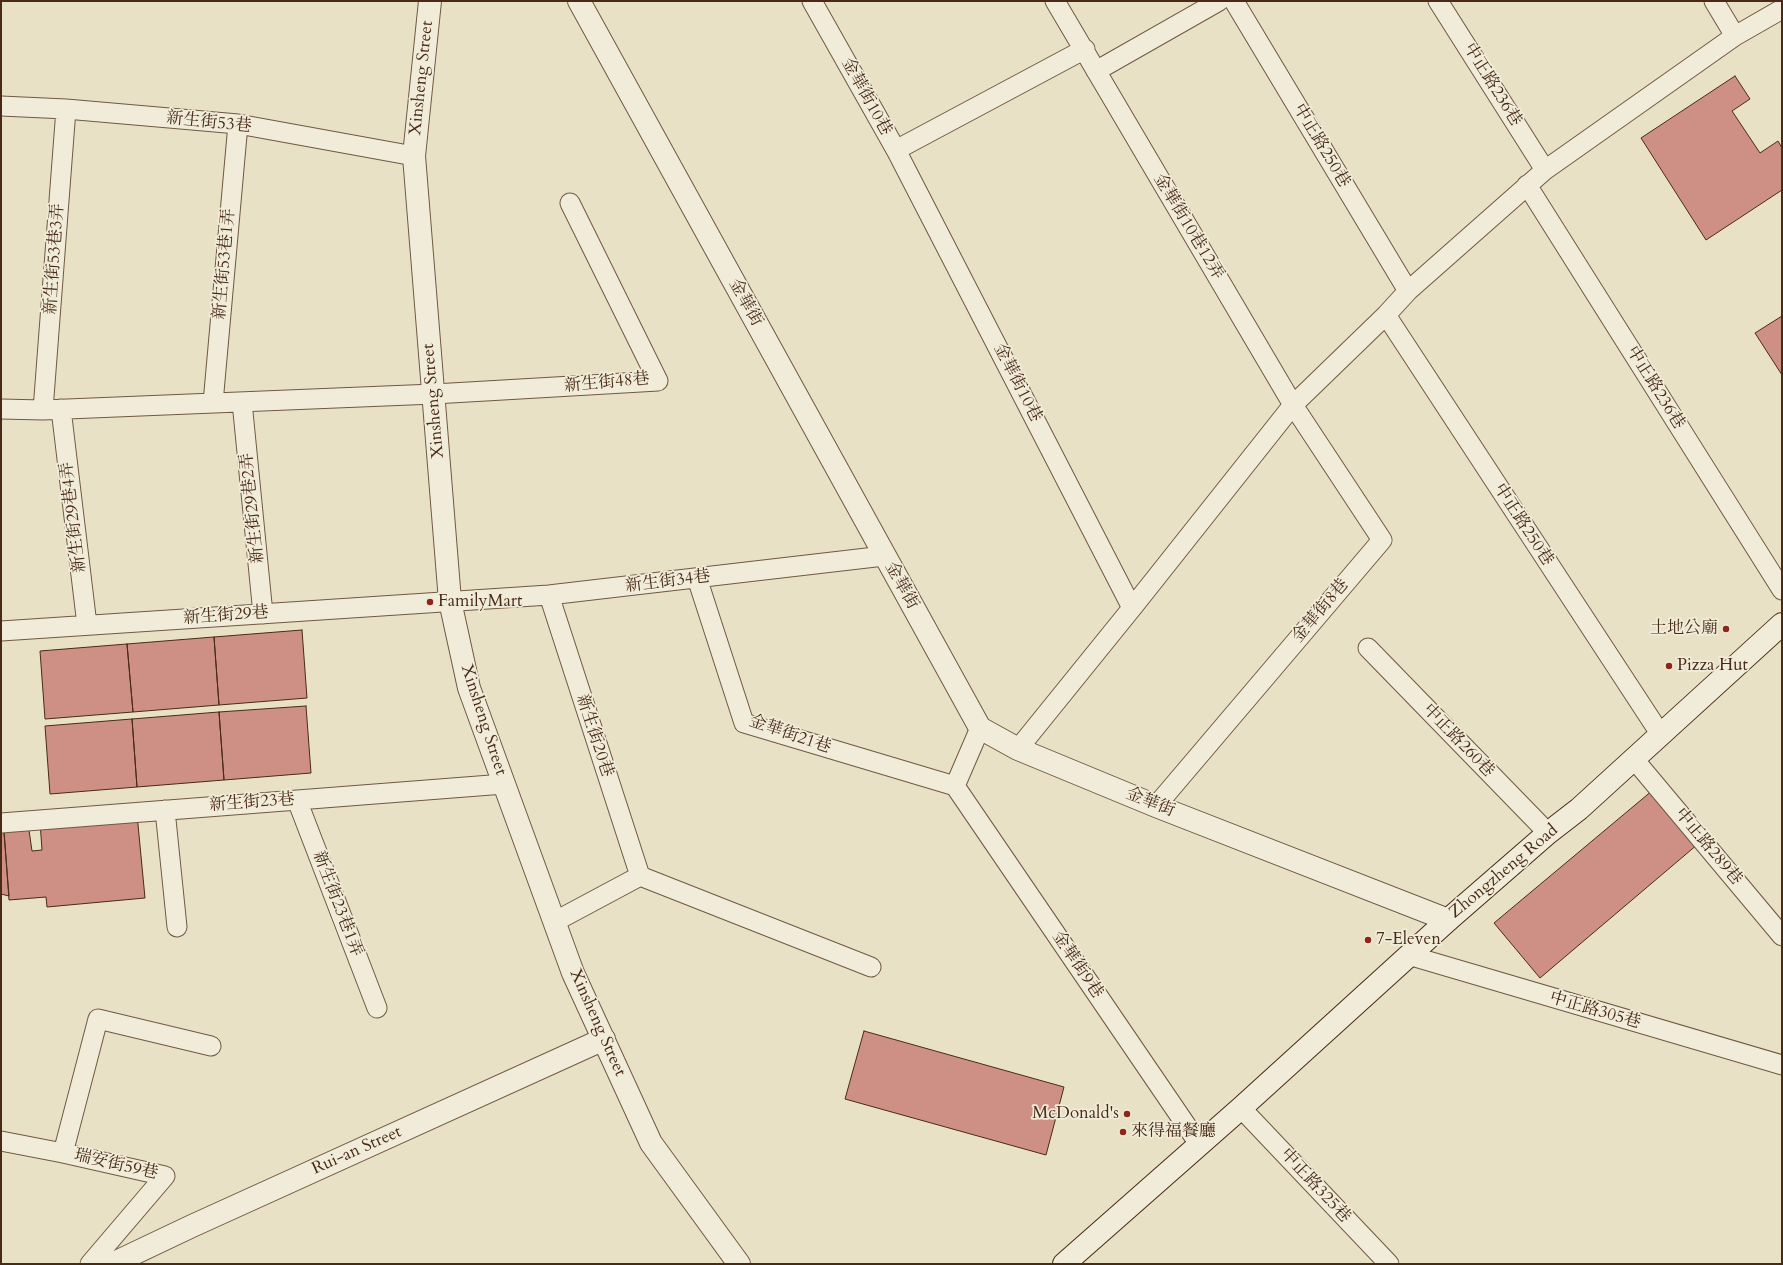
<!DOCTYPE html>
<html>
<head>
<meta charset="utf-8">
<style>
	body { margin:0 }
	#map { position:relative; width:1783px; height:1265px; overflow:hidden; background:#e9e1c5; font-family:Cardo,serif }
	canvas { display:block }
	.frame { position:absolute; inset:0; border:2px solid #482a16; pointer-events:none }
</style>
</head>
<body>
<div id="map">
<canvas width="1783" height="1265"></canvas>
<div class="frame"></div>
</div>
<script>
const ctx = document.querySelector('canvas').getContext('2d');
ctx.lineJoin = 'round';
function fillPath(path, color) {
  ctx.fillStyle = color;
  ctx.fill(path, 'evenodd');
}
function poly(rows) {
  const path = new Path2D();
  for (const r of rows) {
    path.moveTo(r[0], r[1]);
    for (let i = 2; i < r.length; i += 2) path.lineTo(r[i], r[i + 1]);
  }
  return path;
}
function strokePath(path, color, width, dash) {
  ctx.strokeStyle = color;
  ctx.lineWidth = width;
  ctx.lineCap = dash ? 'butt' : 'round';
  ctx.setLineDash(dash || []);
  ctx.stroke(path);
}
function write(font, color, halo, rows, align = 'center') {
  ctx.font = font + ' Cardo,"Noto Serif TC",serif';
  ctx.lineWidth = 3.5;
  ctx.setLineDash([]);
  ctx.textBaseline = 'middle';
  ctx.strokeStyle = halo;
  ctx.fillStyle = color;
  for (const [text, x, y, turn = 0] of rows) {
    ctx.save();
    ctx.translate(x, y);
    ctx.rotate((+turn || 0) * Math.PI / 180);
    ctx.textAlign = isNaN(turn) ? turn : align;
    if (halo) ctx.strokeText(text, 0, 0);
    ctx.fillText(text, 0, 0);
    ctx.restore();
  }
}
const building = poly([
	[1735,76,1750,99,1732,111,1760,153,1778,141,1782,148,1782,190,1706,240,1641,138,1735,76],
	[1782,316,1782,375,1755,333,1782,316],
	[302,630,307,698,219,705,214,637,302,630],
	[214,637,219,705,133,712,127,644,214,637],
	[127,644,133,712,45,719,40,651,127,644],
	[306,706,311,773,224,780,219,712,306,706],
	[219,712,224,780,137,787,132,719,219,712],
	[132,719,137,787,50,794,45,726,132,719],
	[1653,790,1698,844,1540,978,1494,923,1653,790],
	[137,814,145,898,47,907,46,897,9,900,4,832,29,830,32,851,42,850,40,822,137,814],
	[1,832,4,832,9,896,1,894,1,832],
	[864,1031,1064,1087,1046,1155,845,1099,864,1031]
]);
fillPath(building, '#ce9084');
strokePath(building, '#482a16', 1);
const service = poly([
	[812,1,896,150,1132,608,1018,749],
	[1055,1,1293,405,1382,540,1156,806],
	[1234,1,1408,291],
	[1438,1,1545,170],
	[1714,1,1735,36],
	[1096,71,1219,1],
	[1,106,66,109,238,124,414,156],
	[896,150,1085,49],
	[1527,185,1782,590],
	[1386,315,1661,735],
	[242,402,263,614],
	[213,403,238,124],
	[1,409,43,410,434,394,658,381,570,203],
	[61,409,87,625],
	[43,410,66,109],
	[697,578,744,723,955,786],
	[549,595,640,876,871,967],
	[1132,608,1293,405,1386,315,1408,291,1545,170,1735,36,1782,9],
	[1,631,549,595,884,556],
	[1368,648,1548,833],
	[1633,758,1782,936],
	[955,786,1199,1144],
	[955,786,980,728],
	[297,800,377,1008],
	[165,810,177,927],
	[1,823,504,784],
	[554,922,640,876],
	[1408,955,1782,1065],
	[1241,1108,1389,1264],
	[1,1141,63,1153,165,1176,90,1264],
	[63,1153,98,1019,211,1046]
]);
const minor = poly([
	[430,1,414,156,450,601,469,688,573,973,651,1143,739,1264],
	[579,1,980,728,1018,749,1156,806,1448,920],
	[112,1264,192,1226,604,1039]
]);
const secondary = poly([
	[1064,1264,1241,1108,1448,920,1548,833,1579,809,1782,624]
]);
strokePath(service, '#705842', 21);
strokePath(minor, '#705842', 24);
strokePath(secondary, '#482a16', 24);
strokePath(service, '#f1ecd9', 19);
strokePath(minor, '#f1ecd9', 22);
strokePath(secondary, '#f1ecd9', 22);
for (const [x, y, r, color] of [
	[430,602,4,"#8f2418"],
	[1726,629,4,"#8f2418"],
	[1669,666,4,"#8f2418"],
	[1368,940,4,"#8f2418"],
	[1127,1114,4,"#8f2418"],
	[1123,1132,4,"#8f2418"]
]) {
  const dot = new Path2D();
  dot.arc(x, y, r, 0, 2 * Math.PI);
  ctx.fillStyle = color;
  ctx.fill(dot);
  strokePath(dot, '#f1ecd9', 1.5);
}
write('17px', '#482a16', '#f1ecd9', [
	["Xinsheng Street",422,78,-84],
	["中正路236巷",1492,85,58],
	["金華街10巷",866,97,61],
	["新生街53巷",209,123,6],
	["中正路250巷",1321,146,59],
	["金華街10巷12弄",1188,227,59],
	["新生街53巷3弄",55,259,-86],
	["新生街53巷1弄",225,264,-85],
	["金華街",745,303,61],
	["新生街48巷",607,383,-5],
	["金華街10巷",1017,383,63],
	["中正路236巷",1655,388,58],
	["Xinsheng Street",434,401,-95],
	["新生街29巷2弄",253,508,-96],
	["新生街29巷4弄",74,517,-97],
	["中正路250巷",1523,525,57],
	["新生街34巷",668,582,-7],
	["金華街",901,586,61],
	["金華街8巷",1321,611,-50],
	["新生街29巷",226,616,-4],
	["Xinsheng Street",483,720,72],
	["金華街21巷",790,735,19],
	["新生街20巷",594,736,72],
	["中正路260巷",1458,741,46],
	["新生街23巷",252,803,-4],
	["金華街",1150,803,22],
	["中正路289巷",1708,847,50],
	["Zhongzheng Road",1504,872,-40],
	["新生街23巷1弄",337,904,69],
	["金華街9巷",1077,965,56],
	["中正路305巷",1595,1011,16],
	["Xinsheng Street",597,1023,66],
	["Rui-an Street",357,1151,-24],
	["瑞安街59巷",116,1165,13],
	["中正路325巷",1315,1186,47]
]);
write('17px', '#482a16', '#f1ecd9', [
	["FamilyMart",438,602],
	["土地公廟",1718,629,"right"],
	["Pizza Hut",1677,666],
	["7-Eleven",1376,940],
	["McDonald's",1119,1114,"right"],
	["來得福餐廳",1131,1132]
], 'left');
</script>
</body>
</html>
